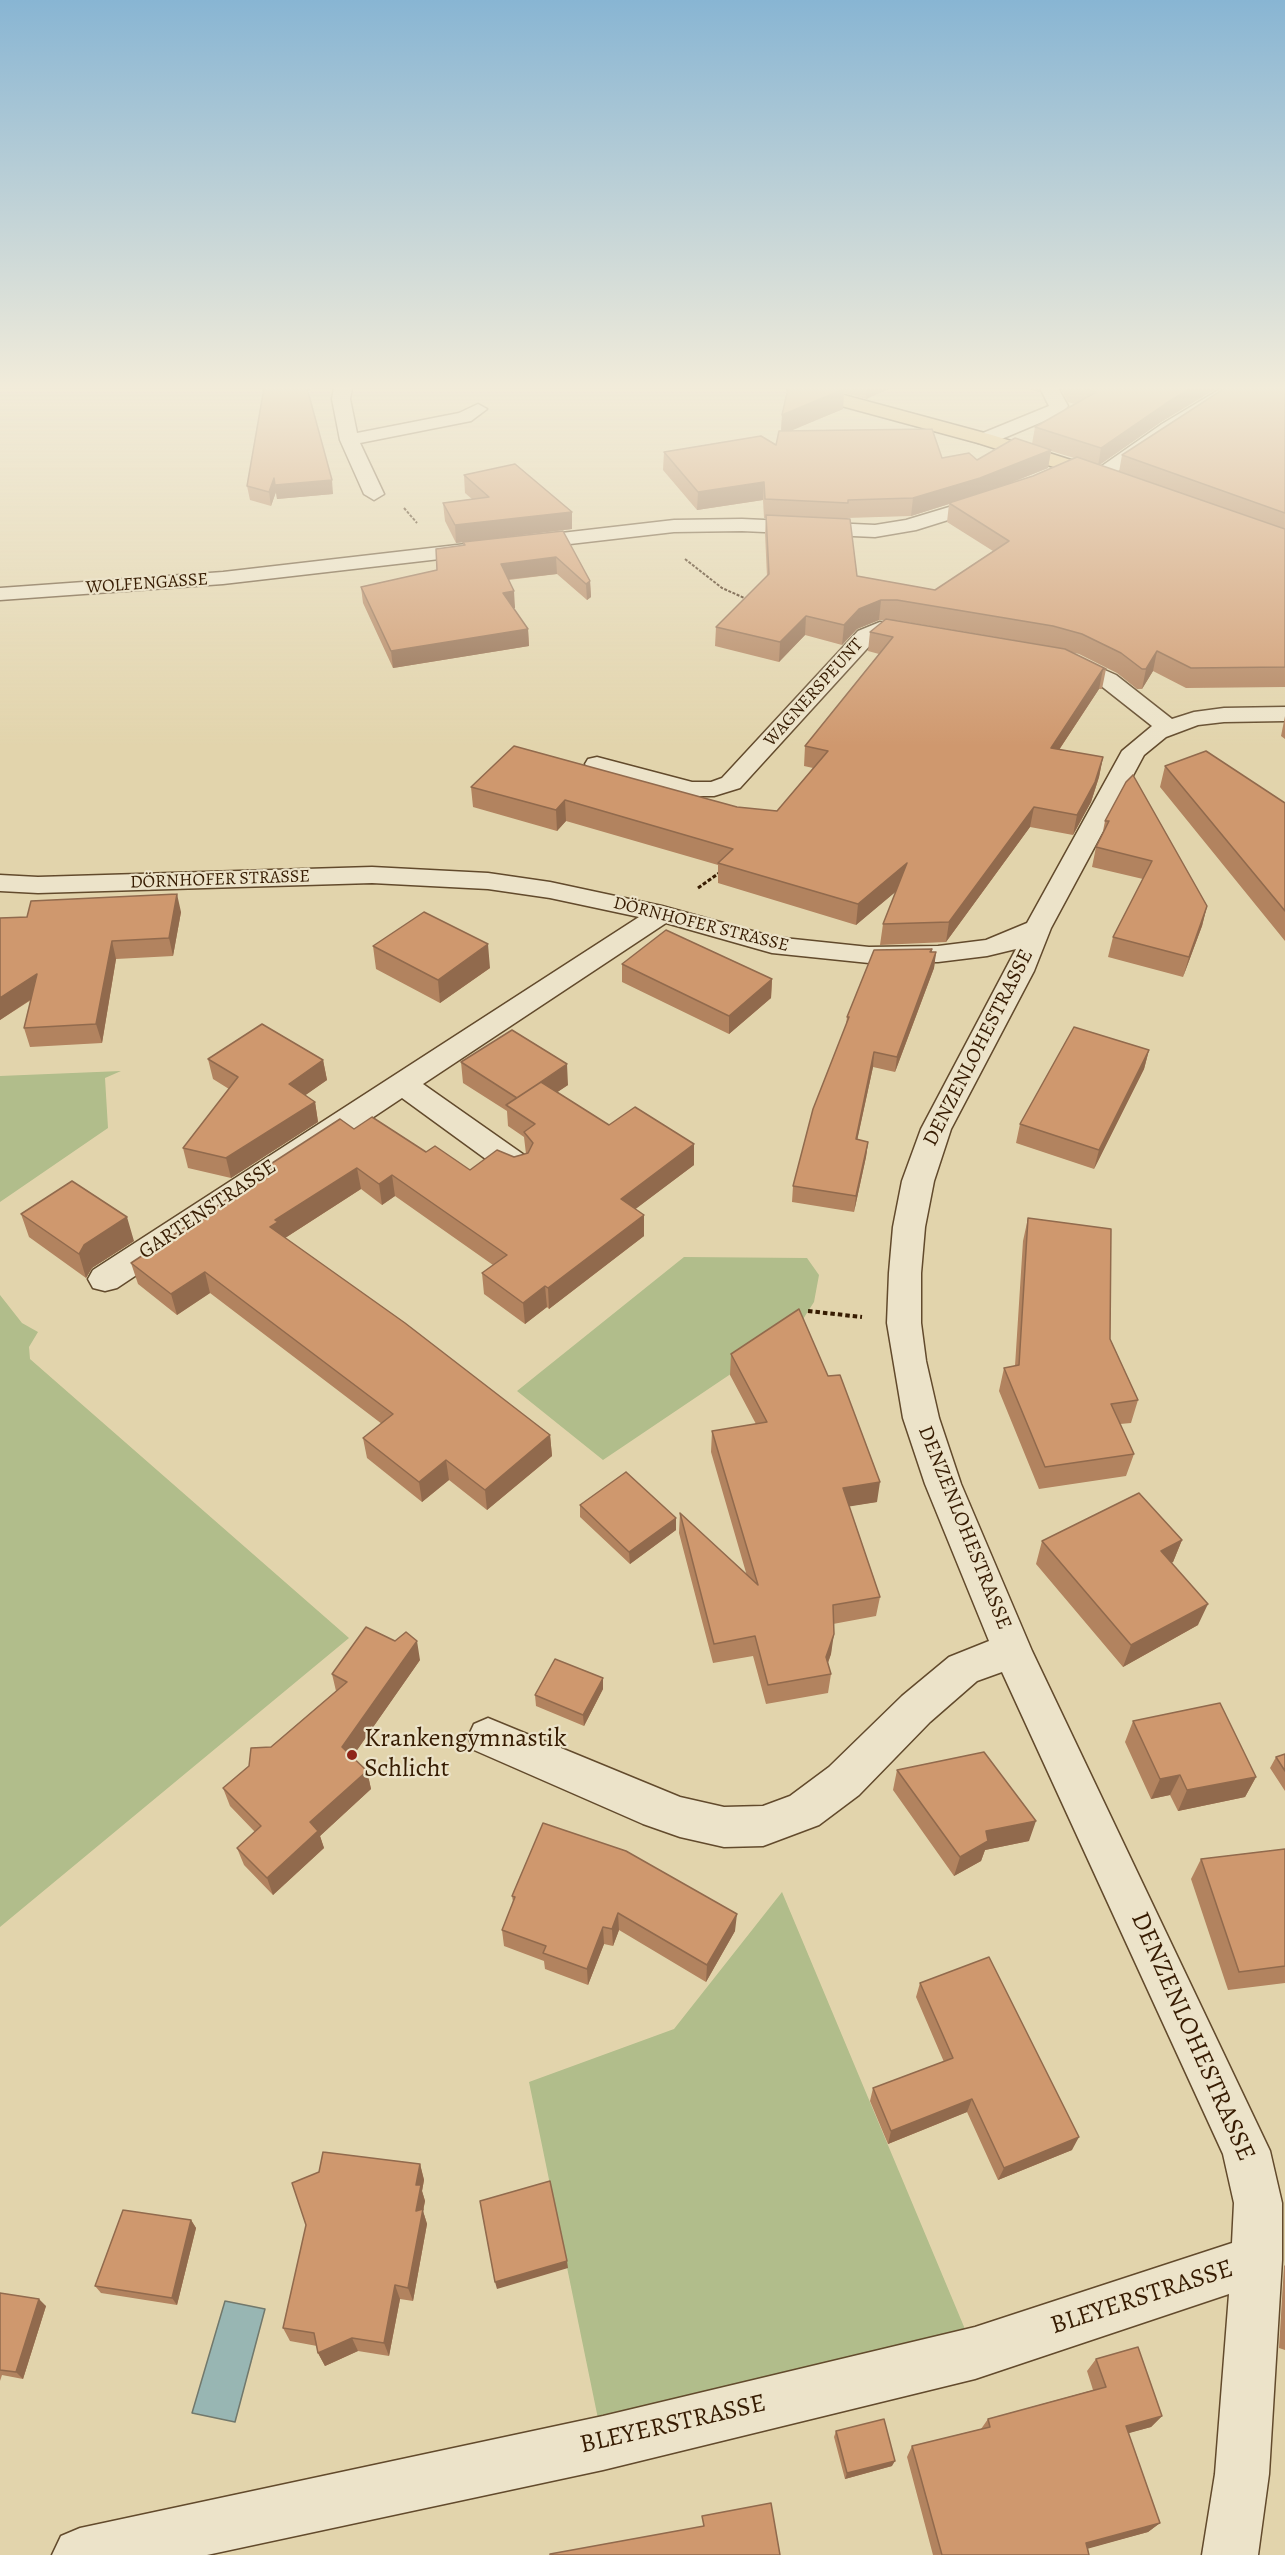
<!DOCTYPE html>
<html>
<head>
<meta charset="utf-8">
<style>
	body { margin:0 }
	canvas { display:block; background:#e2d4ac }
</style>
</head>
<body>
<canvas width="1285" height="2555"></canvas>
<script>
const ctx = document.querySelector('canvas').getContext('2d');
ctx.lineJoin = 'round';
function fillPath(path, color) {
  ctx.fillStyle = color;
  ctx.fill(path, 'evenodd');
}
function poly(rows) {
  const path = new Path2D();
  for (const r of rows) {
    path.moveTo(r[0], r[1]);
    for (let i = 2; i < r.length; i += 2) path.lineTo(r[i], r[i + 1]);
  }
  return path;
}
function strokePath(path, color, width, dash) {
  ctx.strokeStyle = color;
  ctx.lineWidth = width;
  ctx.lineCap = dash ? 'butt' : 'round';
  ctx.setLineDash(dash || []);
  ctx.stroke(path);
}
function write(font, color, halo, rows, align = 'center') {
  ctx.font = font + ' Alegreya,serif';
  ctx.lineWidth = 4.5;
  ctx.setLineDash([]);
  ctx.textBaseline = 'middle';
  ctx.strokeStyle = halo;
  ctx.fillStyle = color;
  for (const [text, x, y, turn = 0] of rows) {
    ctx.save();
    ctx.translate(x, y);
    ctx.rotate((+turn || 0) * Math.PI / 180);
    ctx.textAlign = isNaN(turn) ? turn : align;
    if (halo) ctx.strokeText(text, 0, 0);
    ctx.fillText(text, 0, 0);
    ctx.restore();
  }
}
fillPath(poly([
	[121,1071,105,1078,108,1128,0,1202,0,1076],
	[684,1257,807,1258,819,1275,814,1302,796,1330,603,1460,517,1391],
	[0,1295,22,1323,38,1332,29,1347,30,1359,349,1638,0,1927],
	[782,1892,975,2353,603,2443,529,2082,674,2029]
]), '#b1bd8b');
const water = poly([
	[225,2301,265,2309,235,2422,192,2413,225,2301]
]);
fillPath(water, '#98b6b3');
strokePath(water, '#71786c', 1.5);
const minor = poly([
	[334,388,352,388,350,399,357,433,459,413,478,404,487,409,471,421,360,443,384,494,374,500,364,494,340,440,332,399,334,388],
	[1040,388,1058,388,1068,406,1061,414,992,443,978,443,976,439,978,435,1049,406,1040,388],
	[1222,388,1244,388,1106,479,1092,479,1089,475,1162,424,1222,388],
	[989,495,996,497,999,501,996,505,916,530,875,537,742,531,674,532,223,584,0,600,0,588,223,572,674,520,742,519,875,525,906,520,989,495],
	[880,622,913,625,921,627,924,632,921,637,913,639,883,636,874,641,740,788,714,796,691,796,588,769,585,764,588,759,597,757,692,782,711,782,722,778,858,631,880,622],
	[1064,652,1116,675,1172,719,1194,712,1224,708,1285,707,1285,721,1224,722,1198,725,1166,737,1144,755,1051,928,1034,971,951,1129,934,1181,925,1227,921,1273,921,1323,926,1361,939,1418,961,1484,1032,1651,1270,2151,1282,2203,1282,2260,1269,2474,1258,2555,1202,2555,1215,2474,1229,2294,975,2379,603,2470,207,2555,52,2555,61,2536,80,2528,603,2416,975,2327,1232,2243,1234,2203,1223,2154,1002,1672,977,1681,930,1722,859,1795,819,1825,763,1846,724,1847,680,1837,643,1824,474,1750,468,1737,474,1724,488,1718,680,1797,724,1807,763,1806,790,1796,829,1767,902,1696,949,1657,989,1641,925,1484,903,1418,887,1323,889,1273,893,1227,902,1181,921,1129,1016,949,987,956,938,962,869,963,772,953,666,923,423,1084,527,1157,532,1165,527,1173,516,1176,505,1173,402,1098,117,1288,105,1291,93,1288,88,1279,93,1270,639,917,550,898,488,889,372,883,38,893,0,891,0,875,38,877,372,867,488,873,550,882,662,906,774,937,869,947,938,946,986,940,1027,923,1122,751,1152,726,1100,685,1056,664,1053,659,1056,654,1064,652]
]);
const major = poly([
	[787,388,818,388,992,435,1112,473,1115,477,1105,483,1098,481,978,443,790,392,787,388]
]);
strokePath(minor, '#624a2c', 3);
strokePath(major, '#371c02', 3);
strokePath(poly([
	[404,508,417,523],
	[685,559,722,588,749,600]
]), '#371c02', 2, [3, 1.5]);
strokePath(poly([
	[698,888,722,871]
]), '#371c02', 3, [4, 2]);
strokePath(poly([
	[808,1311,862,1317]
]), '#371c02', 4, [4.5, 3]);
fillPath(minor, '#ece3c9');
fillPath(major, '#e1ba76');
fillPath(poly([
	[264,388,311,388,311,390,307,391,333,494,277,499,276,492,271,506,250,500,247,486],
	[788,388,891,388,866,399,844,393,843,409,791,430,942,458,977,460,1032,444,1035,427,1075,404,1068,402,1060,388,1217,388,1161,422,1099,465,1119,472,1122,455,1285,388,1285,687,1186,688,1153,671,1142,689,1137,689,1117,673,1079,654,1071,652,1106,669,1102,689,1099,689,1059,750,1103,757,1099,777,1091,802,1073,835,1030,827,946,942,880,945,883,924,896,891,856,925,718,883,718,865,566,821,557,831,473,807,471,787,777,811,813,768,804,766,805,746,879,654,868,651,870,632,885,620,879,620,857,629,842,645,805,635,779,662,715,646,716,627,767,576,765,534,766,518,764,518,763,500,697,510,663,470,664,452,776,445,781,431,782,415],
	[1051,451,1074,458,1033,476,998,488,1048,468],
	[949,504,947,522,993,551,935,590,857,576,847,518,911,516],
	[891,620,894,620,1049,646],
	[1027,388,1040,388,1040,393],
	[464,475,572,512,572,529,456,543,445,521,443,503,472,499,465,493],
	[563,531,590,581,591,597,587,600,557,574,509,580,515,608,513,608,528,629,529,646,393,668,363,603,361,587,437,570,463,546,463,542],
	[1285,716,1285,739,1281,736],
	[1165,766,1285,803,1285,941,1160,787],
	[1126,782,1207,906,1202,926,1183,977,1108,957,1113,937,1143,879,1092,867,1096,847,1102,836,1105,821],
	[181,912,173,956,116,959,102,1043,30,1047,24,1028,31,1000,0,1020,0,918],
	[373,946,490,968,440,1003,376,969],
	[932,949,932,952,936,952,934,968,895,1072,873,1067,857,1140,868,1142,866,1157,854,1212,792,1202,793,1186,846,1025,847,1017],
	[622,964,772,979,771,998,729,1034,622,982],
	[1149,1050,1144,1069,1094,1169,1016,1143,1020,1124],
	[208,1059,323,1060,327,1080,305,1095,315,1102,318,1122,231,1178,188,1168,183,1148,229,1089,213,1079],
	[461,1062,568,1085,557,1092,609,1125,694,1165,635,1209,644,1236,549,1309,547,1307,525,1324,484,1294,482,1273,493,1265,395,1196,382,1205,361,1189,285,1238,550,1435,552,1456,487,1510,449,1480,422,1502,367,1458,363,1438,382,1424,210,1293,177,1315,138,1284,131,1263,267,1173,266,1167,354,1129,426,1152,470,1170,526,1154,524,1137,508,1126,507,1111,463,1083],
	[21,1214,134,1241,92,1268,86,1278,29,1237],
	[1028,1218,1110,1339,1138,1400,1131,1423,1120,1424,1134,1454,1126,1476,1039,1489,999,1391,1004,1368,1015,1366,1023,1241],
	[731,1354,877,1502,849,1506,880,1597,876,1616,833,1624,831,1654,828,1663,831,1674,828,1693,766,1704,753,1656,713,1663,679,1533,680,1513,747,1576,711,1452,712,1431,756,1424,730,1375],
	[580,1505,676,1530,630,1564,580,1517],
	[1182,1540,1173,1562,1171,1563,1198,1625,1123,1667,1036,1564,1042,1541],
	[420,1660,352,1757,367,1771,371,1789,320,1836,324,1848,273,1895,244,1865,237,1848,255,1832,230,1806,223,1788,336,1691,332,1674],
	[603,1689,584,1726,536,1706,535,1695],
	[1133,1721,1256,1777,1245,1797,1178,1811,1170,1795,1151,1799,1125,1742],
	[1285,1754,1285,1791,1270,1768,1276,1757],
	[897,1770,1029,1841,985,1850,981,1861,954,1876,893,1790],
	[1285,1849,1285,1983,1228,1990,1191,1879,1201,1859],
	[512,1896,735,1931,706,1982,619,1930,613,1946,604,1944,588,1985,545,1969,544,1961,504,1946,502,1930,513,1902],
	[920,1983,1072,2150,998,2180,967,2112,888,2144,870,2101,873,2088,944,2062,916,1997],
	[420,2164,424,2180,422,2191,425,2201,423,2211,427,2224,413,2301,400,2299,389,2356,358,2351,325,2366,318,2353,317,2346,290,2341,283,2328],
	[191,2220,196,2228,177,2305,101,2293,95,2286],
	[1285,2265,1285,2350,1279,2348,1284,2266],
	[0,2293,46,2306,23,2379,2,2375,0,2381],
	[1096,2359,1162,2416,1151,2427,1128,2433,1160,2523,1148,2532,1088,2548,1089,2555,933,2555,907,2457,912,2446,981,2429,988,2419,1093,2390,1087,2371],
	[836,2431,892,2466,845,2479,834,2437]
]), '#b2835f');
fillPath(poly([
	[867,388,891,388,866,399],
	[1191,388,1217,388,1161,422,1098,466,1101,448,1165,404],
	[844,389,843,409,781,435,782,415],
	[1051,450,1048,468,977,496,949,503,949,504,911,516,913,498],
	[274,478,276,492,271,506,269,492],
	[332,480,333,494,277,499,275,485],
	[764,482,763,500,697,510,698,492],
	[572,512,572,529,456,543,455,525],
	[556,557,557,574,502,580,501,564],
	[590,581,591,597,587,600,586,584],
	[514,591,515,608,504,609,503,593],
	[881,600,879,620,857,629,842,645,844,625,859,609],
	[806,616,805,635,779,662,780,642],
	[528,629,529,646,393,668,391,651],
	[1157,651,1153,671,1142,689,1146,669],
	[1103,669,1099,689,1047,768,1051,748],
	[1103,757,1099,777,1091,802,1073,835,1077,815],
	[565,800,566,821,557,831,556,810],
	[1034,807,1030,827,946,942,949,922],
	[907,863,905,884,856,925,858,904],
	[177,894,181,912,173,956,169,938],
	[1207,906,1202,926,1183,977,1189,957],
	[112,941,116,959,102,1043,96,1024],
	[488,944,490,968,440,1003,438,980],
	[936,952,934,968,895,1072,897,1057],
	[37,974,42,992,0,1020,0,998],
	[772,979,771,998,729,1034,729,1016],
	[1149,1050,1144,1069,1094,1169,1099,1150],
	[874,1052,873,1067,854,1155,856,1139],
	[323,1060,327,1080,293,1104,289,1084],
	[567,1064,568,1085,522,1116,517,1098],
	[315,1102,318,1122,231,1178,226,1158],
	[868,1142,866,1157,854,1212,856,1196],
	[694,1144,694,1165,621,1220,621,1199],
	[357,1168,361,1189,282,1240,270,1227,275,1220],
	[392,1175,395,1196,382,1205,379,1184],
	[644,1215,644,1236,549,1309,548,1288],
	[127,1217,134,1241,92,1268,86,1278,79,1254,84,1245],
	[205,1272,210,1293,177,1315,171,1294],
	[545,1286,547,1307,525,1324,523,1303],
	[550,1435,552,1456,487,1510,485,1490],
	[446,1460,449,1480,422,1502,419,1482],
	[880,1482,877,1502,840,1508,843,1488],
	[676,1518,676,1530,630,1564,629,1552],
	[1182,1540,1173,1562,1152,1573,1161,1551],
	[1208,1604,1198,1625,1123,1667,1131,1645],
	[834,1634,831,1654,823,1676,826,1657],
	[417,1641,420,1660,346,1766,342,1747],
	[603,1678,603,1689,584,1726,583,1715],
	[367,1771,371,1789,320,1836,324,1848,273,1895,267,1878,310,1822],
	[1180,1775,1170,1795,1151,1799,1160,1779],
	[1256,1777,1245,1797,1178,1811,1187,1790],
	[1036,1821,1029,1841,985,1850,981,1861,954,1876,960,1857,986,1831],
	[618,1913,619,1930,613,1946,612,1929],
	[737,1914,735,1931,706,1982,707,1965],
	[603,1927,604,1944,588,1985,587,1969],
	[972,2099,967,2112,888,2144,891,2131],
	[1079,2137,1072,2150,998,2180,1004,2168],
	[420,2164,424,2180,422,2191,425,2201,423,2211,427,2224,413,2301,408,2288,416,2185],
	[191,2220,196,2228,177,2305,172,2298],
	[567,2261,568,2268,497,2289,495,2282],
	[395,2285,400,2299,389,2356,384,2343],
	[39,2299,46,2306,23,2379,16,2372],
	[352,2338,358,2351,325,2366,318,2353],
	[1162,2416,1151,2427,1115,2437,1126,2426],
	[895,2461,892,2466,845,2479,847,2473],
	[1160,2523,1148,2532,1076,2552,1086,2543]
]), '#916a4d');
const building = poly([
	[264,388,307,388,332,480,275,485,274,478,269,492,247,486,264,388],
	[788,388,840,388,844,389,782,415,788,388],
	[1084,388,1191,388,1165,404,1101,448,1035,427,1096,392,1084,388],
	[1225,388,1285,388,1285,513,1122,455,1225,388],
	[932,429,942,458,969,453,977,460,1015,438,1051,450,980,478,913,498,848,500,848,503,765,499,764,482,698,492,664,452,761,436,776,445,779,431,932,429],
	[1077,457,1285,529,1285,667,1191,668,1157,651,1146,669,1142,669,1121,653,1082,634,1053,626,897,600,881,600,859,609,844,625,806,616,780,642,716,627,769,574,766,515,850,519,857,576,935,590,1009,541,949,503,1033,476,1077,457],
	[515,464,572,512,455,525,443,503,489,497,464,475,515,464],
	[563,531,590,581,586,584,556,557,501,564,514,591,503,593,528,629,391,651,361,587,437,570,436,549,465,545,463,542,563,531],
	[886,619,1065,649,1106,669,1103,669,1051,748,1103,757,1095,782,1077,815,1034,807,949,922,883,924,907,863,858,904,718,863,733,849,565,800,556,810,471,787,514,746,737,807,777,811,828,751,805,746,893,637,870,632,886,619],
	[1206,751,1285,803,1285,911,1165,766,1206,751],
	[1133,775,1207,906,1189,957,1113,937,1152,861,1096,847,1109,821,1105,821,1126,782,1133,775],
	[177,894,169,938,112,941,96,1024,24,1028,37,974,0,998,0,918,27,917,31,901,177,894],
	[424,912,488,944,438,980,373,946,424,912],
	[666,930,772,979,729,1016,622,964,666,930],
	[932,949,930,952,936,952,897,1057,874,1052,856,1139,868,1142,856,1196,793,1186,813,1109,849,1017,847,1017,874,950,932,949],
	[262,1024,323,1060,289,1084,315,1102,226,1158,183,1148,238,1077,208,1059,262,1024],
	[1074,1027,1149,1050,1099,1150,1020,1124,1074,1027],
	[512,1030,567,1064,517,1098,461,1062,512,1030],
	[541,1082,609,1125,635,1107,694,1144,621,1199,644,1215,548,1288,545,1286,523,1303,482,1273,507,1255,392,1175,379,1184,357,1168,275,1220,278,1222,270,1227,405,1323,550,1435,485,1490,446,1460,419,1482,363,1438,393,1414,205,1272,171,1294,131,1263,273,1169,266,1167,340,1119,354,1129,372,1117,426,1152,435,1146,470,1170,497,1150,514,1157,528,1153,533,1143,524,1132,535,1124,506,1105,541,1082],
	[72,1181,127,1217,84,1245,79,1254,21,1214,72,1181],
	[1028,1218,1111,1229,1110,1339,1138,1400,1111,1404,1134,1454,1045,1467,1004,1368,1019,1365,1028,1218],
	[799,1309,828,1376,840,1375,880,1482,843,1488,880,1597,833,1605,834,1634,826,1657,831,1674,768,1685,755,1636,714,1644,680,1513,758,1585,712,1431,767,1422,731,1354,799,1309],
	[626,1472,676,1518,629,1552,580,1505,626,1472],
	[1139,1493,1182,1540,1161,1551,1208,1604,1131,1645,1042,1541,1139,1493],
	[366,1627,395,1641,406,1632,417,1641,342,1747,367,1771,310,1822,318,1831,267,1878,237,1848,261,1826,223,1788,249,1766,251,1748,271,1747,347,1682,332,1674,366,1627],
	[555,1659,603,1678,583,1715,535,1695,555,1659],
	[1220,1703,1256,1777,1187,1790,1180,1775,1160,1779,1133,1721,1220,1703],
	[984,1752,1036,1821,986,1831,988,1841,960,1857,897,1770,984,1752],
	[1285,1754,1285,1771,1276,1757,1285,1754],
	[543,1823,626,1851,737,1914,707,1965,618,1913,612,1929,603,1927,587,1969,543,1953,546,1946,502,1930,515,1897,512,1896,543,1823],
	[1285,1849,1285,1966,1239,1972,1201,1859,1285,1849],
	[989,1957,1079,2137,1004,2168,972,2099,891,2131,873,2088,953,2058,920,1983,989,1957],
	[323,2152,420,2164,416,2185,421,2185,416,2211,423,2209,408,2288,395,2285,384,2343,352,2338,318,2353,314,2333,283,2328,306,2225,292,2183,319,2172,323,2152],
	[550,2181,567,2261,495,2282,480,2201,550,2181],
	[123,2210,191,2220,172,2298,95,2286,123,2210],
	[0,2293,39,2299,16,2372,0,2370,0,2293],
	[1138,2347,1162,2416,1126,2426,1160,2523,1086,2543,1089,2555,942,2555,912,2446,990,2427,988,2419,1106,2387,1096,2359,1138,2347],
	[884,2419,895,2461,847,2473,836,2431,884,2419],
	[771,2503,780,2555,550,2555,550,2554,704,2526,702,2516,771,2503]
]);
fillPath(building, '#cf986e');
strokePath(building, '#916a4d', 1.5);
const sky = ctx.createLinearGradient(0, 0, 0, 746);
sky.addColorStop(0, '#88b5d3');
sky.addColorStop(0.52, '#f2ecda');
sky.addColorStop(1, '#f2ecda00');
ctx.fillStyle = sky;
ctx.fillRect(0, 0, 1285, 746);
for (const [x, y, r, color] of [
	[352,1755,6,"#8f2418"]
]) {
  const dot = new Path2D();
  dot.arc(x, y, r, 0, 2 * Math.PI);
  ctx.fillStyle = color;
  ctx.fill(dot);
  strokePath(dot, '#ece3c9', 2);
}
write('18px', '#371c02', '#ece3c9', [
	["WOLFENGASSE",147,584,-4],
	["WAGNERSPEUNT",814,693,-48],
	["DÖRNHOFER STRASSE",220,880,-2],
	["DÖRNHOFER STRASSE",701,925,14]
]);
write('21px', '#371c02', '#ece3c9', [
	["DENZENLOHESTRASSE",979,1048,-63],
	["GARTENSTRASSE",208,1210,-34],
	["DENZENLOHESTRASSE",964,1528,68]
]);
write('26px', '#371c02', '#ece3c9', [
	["Krankengymnastik",364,1740],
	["Schlicht",364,1770]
], 'left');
write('26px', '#371c02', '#ece3c9', [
	["DENZENLOHESTRASSE",1192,2037,66],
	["BLEYERSTRASSE",1142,2298,-18],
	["BLEYERSTRASSE",673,2425,-13]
]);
</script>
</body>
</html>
